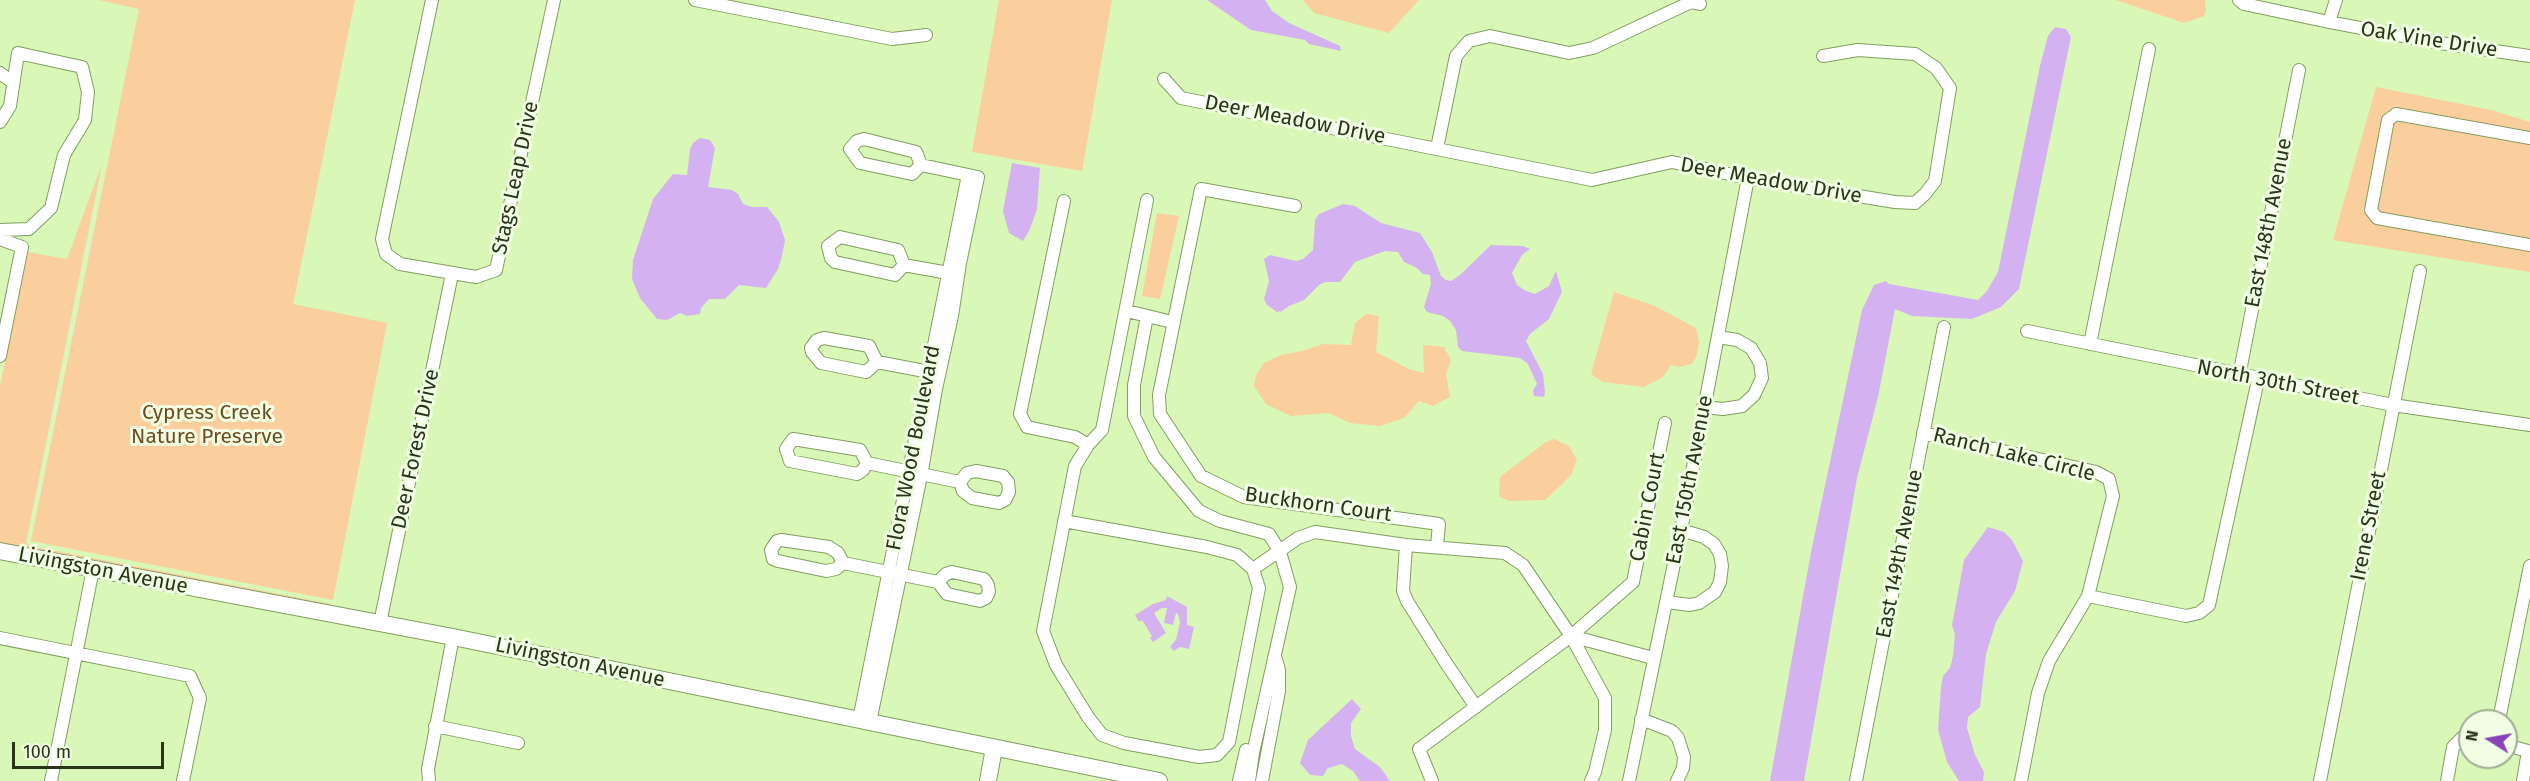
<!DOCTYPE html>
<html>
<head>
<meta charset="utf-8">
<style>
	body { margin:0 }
	#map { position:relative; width:2530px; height:781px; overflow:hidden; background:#d9f7b7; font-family:"Fira Sans",sans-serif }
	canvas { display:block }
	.north { position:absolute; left:2458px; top:709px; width:60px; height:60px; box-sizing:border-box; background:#f1fee4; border:2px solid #a1ad94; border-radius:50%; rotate:281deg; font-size:16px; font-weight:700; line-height:24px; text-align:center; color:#29341b }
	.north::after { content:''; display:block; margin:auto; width:21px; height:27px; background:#8743b7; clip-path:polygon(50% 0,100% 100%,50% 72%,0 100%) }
	.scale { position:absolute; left:12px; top:742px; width:152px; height:27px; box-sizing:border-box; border:3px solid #29341b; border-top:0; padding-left:8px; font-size:18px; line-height:21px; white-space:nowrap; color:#29341b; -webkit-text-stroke:4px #f1fee4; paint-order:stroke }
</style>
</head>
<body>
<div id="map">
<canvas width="2530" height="781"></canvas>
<div class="north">N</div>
<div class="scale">100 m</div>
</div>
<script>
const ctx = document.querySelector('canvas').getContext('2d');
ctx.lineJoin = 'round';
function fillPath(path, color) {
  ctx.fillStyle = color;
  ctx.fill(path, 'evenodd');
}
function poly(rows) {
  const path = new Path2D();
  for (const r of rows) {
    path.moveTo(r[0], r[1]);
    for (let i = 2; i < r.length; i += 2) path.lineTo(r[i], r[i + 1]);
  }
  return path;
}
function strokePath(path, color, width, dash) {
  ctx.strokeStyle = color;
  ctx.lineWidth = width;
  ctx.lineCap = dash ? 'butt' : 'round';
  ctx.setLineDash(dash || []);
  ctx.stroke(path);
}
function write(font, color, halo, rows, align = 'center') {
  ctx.font = font + ' "Fira Sans",sans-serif';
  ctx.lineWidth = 6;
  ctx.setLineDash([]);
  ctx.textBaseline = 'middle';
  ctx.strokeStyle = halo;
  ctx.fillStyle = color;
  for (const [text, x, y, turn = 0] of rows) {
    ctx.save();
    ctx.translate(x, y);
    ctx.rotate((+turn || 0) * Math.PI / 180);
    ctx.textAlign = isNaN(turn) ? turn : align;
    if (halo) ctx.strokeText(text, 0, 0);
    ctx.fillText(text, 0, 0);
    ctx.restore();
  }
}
fillPath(poly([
	[99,0,355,0,293,304,387,323,333,600,31,541,139,9],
	[999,0,1112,0,1082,171,972,152],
	[1303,0,1419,0,1389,33,1314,13],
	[2116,0,2205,0,2206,11,2204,16,2184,23],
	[2376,87,2491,110,2530,122,2530,272,2333,240],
	[102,164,26,543,30,546,331,604,330,609,0,546,0,386,27,252,67,259],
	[1157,213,1179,216,1160,299,1142,296],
	[1614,292,1655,306,1696,328,1699,342,1697,355,1692,364,1680,367,1671,365,1663,377,1644,387,1603,382,1591,374],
	[1366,314,1379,316,1376,352,1409,369,1424,373,1423,345,1444,347,1451,360,1446,374,1450,397,1433,406,1419,401,1404,418,1380,426,1350,423,1329,413,1291,416,1266,404,1254,386,1256,375,1264,363,1281,355,1302,351,1323,344,1351,345,1355,323],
	[1554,439,1569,446,1577,460,1571,475,1557,489,1545,500,1509,501,1499,496,1500,477,1546,442]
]), '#fbce9d');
fillPath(poly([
	[1207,0,1265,0,1272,11,1289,23,1340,46,1341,51,1309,44,1305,40,1251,30],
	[2055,27,2066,29,2071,37,2019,289,2001,307,1972,319,1912,316,1895,309,1878,397,1857,478,1804,781,1770,781,1811,552,1862,310,1874,285,1886,281,1889,284,1978,300,1987,291,1998,272,2040,66,2048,36],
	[700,138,710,140,715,148,708,187,732,190,738,194,743,204,752,207,767,207,779,222,785,240,782,256,778,269,766,288,739,285,725,299,709,299,701,308,700,314,687,316,680,313,667,320,657,319,640,298,632,279,633,260,653,199,673,174,687,175,690,149,693,143],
	[1012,163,1040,168,1037,209,1030,229,1023,241,1009,233,1003,211],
	[1343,204,1355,206,1381,223,1420,233,1432,252,1441,276,1446,280,1451,281,1460,275,1491,245,1523,246,1530,249,1522,255,1512,273,1517,285,1526,291,1535,294,1549,286,1556,271,1562,292,1558,300,1549,319,1530,334,1526,341,1543,374,1545,392,1544,397,1534,396,1533,390,1537,384,1528,364,1520,358,1462,351,1458,347,1456,330,1450,321,1443,316,1427,312,1424,307,1431,284,1430,275,1423,274,1417,268,1404,262,1398,252,1385,251,1355,262,1340,282,1325,282,1319,285,1304,300,1289,306,1279,313,1280,311,1277,312,1267,305,1264,299,1269,281,1264,259,1270,255,1296,261,1303,259,1313,250,1315,220,1319,214],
	[1988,527,2004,532,2012,540,2023,561,2015,591,1996,622,1986,654,1980,707,1968,717,1967,728,1975,755,1984,772,1983,781,1959,781,1947,762,1938,730,1941,687,1943,676,1950,668,1953,656,1955,634,1952,625,1964,560],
	[1167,596,1187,607,1187,625,1194,627,1189,649,1180,647,1174,651,1170,647,1176,640,1180,622,1178,614,1176,613,1173,625,1164,623,1167,608,1162,608,1154,613,1166,633,1153,642,1150,638,1152,636,1142,620,1139,622,1135,615,1153,604,1166,600],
	[1352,699,1361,709,1351,723,1351,736,1355,749,1380,767,1390,781,1360,781,1353,771,1342,764,1328,768,1323,776,1310,775,1300,763,1308,740]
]), '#d4b2f2');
const street = poly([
	[432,0,382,239,386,254,400,264,476,277,496,270,554,0],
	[695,0,892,39,926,35],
	[2239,0,2244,4,2329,22,2440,43,2530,56],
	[2329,22,2336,0],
	[0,73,12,82],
	[1164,79,1181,98,1592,180,1672,162,1748,178,1895,202,1915,203,1925,194,1935,181,1950,88,1936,68,1915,54,1858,50,1823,56],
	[0,122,10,106,18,53,82,67,88,92,85,120,64,155,51,208,29,229,0,230],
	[2530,138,2396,114,2388,120,2371,210,2377,218,2530,245],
	[1437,148,1456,56,1469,41,1490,36,1569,53,1593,48,1691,2,1700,4],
	[1147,200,1102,430,1088,445,1075,466,1043,631,1056,665,1088,717,1102,735,1124,743,1199,757,1217,755,1229,742,1259,588,1253,569,1298,538,1315,532,1406,545,1505,553,1523,565,1571,636,1653,658],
	[1064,201,1020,414,1027,427,1075,437,1088,445],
	[1295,206,1201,189,1159,395,1160,414,1201,476,1244,497,1439,524,1437,546],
	[0,239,22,247,0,356],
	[904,265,898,250,840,237,828,246,831,258,835,262,895,275,904,265,954,274],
	[1127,311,1172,322],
	[1147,316,1134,385,1134,416,1154,457,1199,511,1220,521,1269,534,1280,552,1290,587,1253,753,1249,781],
	[2027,331,2393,405,2530,425],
	[2090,344,2149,49],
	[877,362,869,346,824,338,817,340,811,348,812,352,821,363,866,372,877,362,935,373],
	[2239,376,2299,70],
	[1703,407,1723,409,1742,406,1754,395,1762,378,1760,363,1751,348,1737,340,1718,337],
	[1923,433,2096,472,2109,479,2113,496,2088,596,2049,661,2038,693,2021,781],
	[867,463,860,450,793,439,786,449,790,461,857,474,863,470,867,463,960,482,963,491,972,498,999,503,1005,500,1009,492,1008,482,1003,476,976,471,967,473,960,482],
	[1064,521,1207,547,1237,555,1253,569],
	[1406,545,1403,591,1407,601,1446,663,1476,707],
	[843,563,838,553,829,547,781,540,777,541,771,550,773,559,778,561,826,571,836,569,843,563,938,582,947,594,980,601,986,598,989,592,988,585,984,579,952,572,946,574,938,582],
	[2088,596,2186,616,2199,613,2209,605,2258,380],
	[1666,602,1690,605,1699,603,1715,592,1720,582,1722,566,1720,554,1714,544,1704,537,1681,530],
	[380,623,452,274],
	[1571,636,1605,698,1605,730,1595,772,1591,781],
	[0,638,190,676,200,698,183,781],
	[1641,719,1672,731,1678,738,1684,757,1683,768,1677,781],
	[859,720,968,175],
	[2499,720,2530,566],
	[870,722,921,476,936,389,952,316,960,263,978,177,921,165,912,174,860,163,850,149,857,141,864,139,916,152,921,165],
	[435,726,518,743],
	[2506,745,2528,751,2523,781],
	[51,781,93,569],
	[429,781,428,769,453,637],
	[1239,781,1246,750],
	[1262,781,1279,691,1279,670,1276,659],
	[1432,781,1419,749,1571,636,1633,582,1665,423],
	[1629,781,1681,530,1748,178],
	[1856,781,1944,327],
	[2320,781,2420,271],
	[2447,781,2453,747,2463,737,2470,738]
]);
const secondary = poly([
	[0,551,453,637,1159,781],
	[988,781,994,748]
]);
strokePath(street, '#829e61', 14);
strokePath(secondary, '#829e61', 18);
strokePath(street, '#fff', 12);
strokePath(secondary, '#fff', 16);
write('21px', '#29341b', '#f1fee4', [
	["Oak Vine Drive",2429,40,9],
	["Deer Meadow Drive",1295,120,11],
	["Stags Leap Drive",516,178,-78],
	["Deer Meadow Drive",1771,181,10],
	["East 148th Avenue",2269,223,-79],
	["North 30th Street",2278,383,11],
	["Flora Wood Boulevard",914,448,-79],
	["Deer Forest Drive",416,449,-78],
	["Ranch Lake Circle",2014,455,14],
	["East 150th Avenue",1690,480,-79],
	["Buckhorn Court",1318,505,8],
	["Cabin Court",1648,507,-79],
	["Irene Street",2369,526,-79],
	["East 149th Avenue",1900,554,-79],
	["Livingston Avenue",103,571,11],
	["Livingston Avenue",580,663,12]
]);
write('21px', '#704c21', '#f1fee4', [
	["Cypress Creek",207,413],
	["Nature Preserve",207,437]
]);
</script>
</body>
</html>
